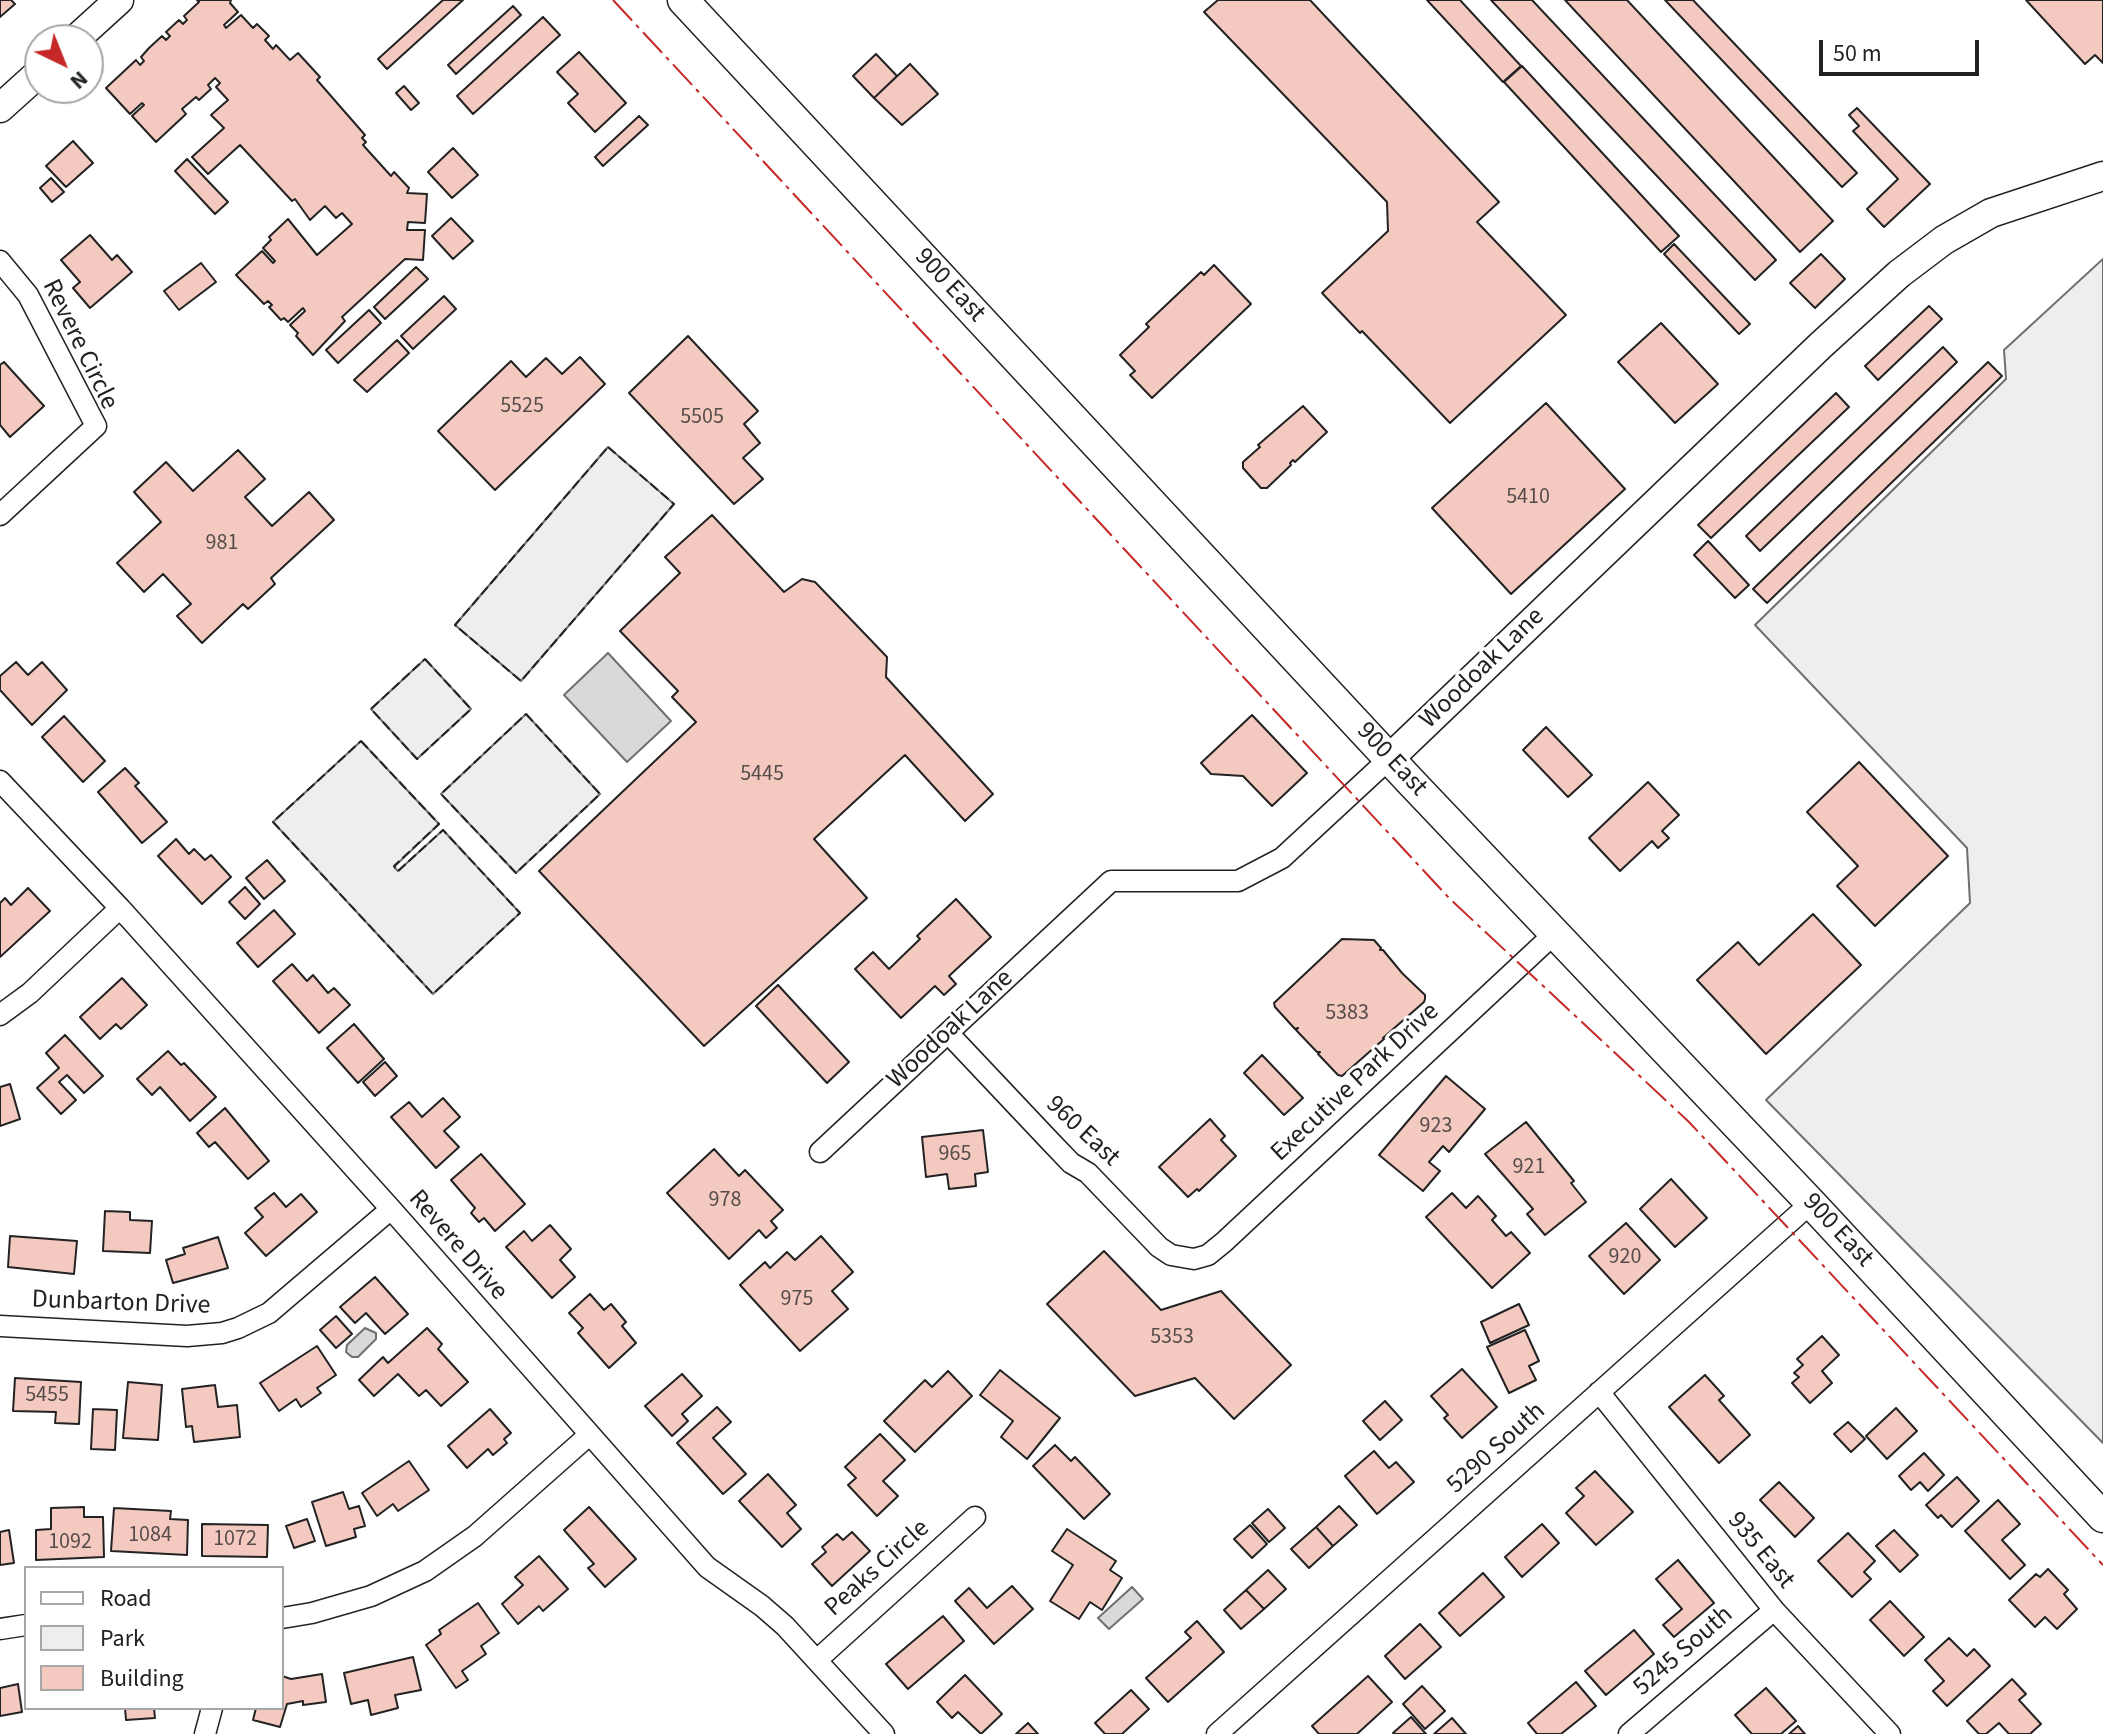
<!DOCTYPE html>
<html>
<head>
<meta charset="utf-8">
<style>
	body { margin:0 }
	#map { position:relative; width:2103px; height:1734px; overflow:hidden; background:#fff; font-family:"Source Sans 3",sans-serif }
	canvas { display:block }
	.legend { position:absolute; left:24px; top:1566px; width:260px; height:144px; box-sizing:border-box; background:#fff; border:2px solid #a7a7a7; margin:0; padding:10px 14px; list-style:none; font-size:24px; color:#222 }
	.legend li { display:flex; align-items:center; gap:16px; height:40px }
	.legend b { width:40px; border:2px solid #a7a7a7 }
	.north { position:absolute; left:24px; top:24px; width:80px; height:80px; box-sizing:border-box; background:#fff; border:2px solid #a7a7a7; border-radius:50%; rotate:137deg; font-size:22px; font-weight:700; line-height:32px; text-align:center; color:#222 }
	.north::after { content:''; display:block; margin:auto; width:28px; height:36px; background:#c62828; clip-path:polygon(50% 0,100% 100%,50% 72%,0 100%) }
	.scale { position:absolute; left:1819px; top:40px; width:160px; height:36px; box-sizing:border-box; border:4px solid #222; border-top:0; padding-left:10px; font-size:24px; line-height:28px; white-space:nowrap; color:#222; -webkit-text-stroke:6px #fff; paint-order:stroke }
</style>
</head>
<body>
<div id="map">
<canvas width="2103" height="1734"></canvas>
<ul class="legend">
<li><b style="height:10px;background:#fff"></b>Road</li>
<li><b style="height:22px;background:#eee"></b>Park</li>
<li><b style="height:22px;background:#f3c9c0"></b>Building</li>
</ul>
<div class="north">N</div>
<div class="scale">50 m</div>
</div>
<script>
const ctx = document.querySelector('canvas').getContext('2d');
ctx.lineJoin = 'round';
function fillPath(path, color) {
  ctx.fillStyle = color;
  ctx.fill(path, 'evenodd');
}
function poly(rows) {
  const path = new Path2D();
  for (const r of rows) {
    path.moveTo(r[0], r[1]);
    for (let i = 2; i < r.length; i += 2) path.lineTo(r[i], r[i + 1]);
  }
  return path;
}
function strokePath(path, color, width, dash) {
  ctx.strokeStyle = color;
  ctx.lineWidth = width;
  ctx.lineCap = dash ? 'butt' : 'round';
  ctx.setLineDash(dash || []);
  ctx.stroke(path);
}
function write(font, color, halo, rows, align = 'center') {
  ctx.font = font + ' "Source Sans 3",sans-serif';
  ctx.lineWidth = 6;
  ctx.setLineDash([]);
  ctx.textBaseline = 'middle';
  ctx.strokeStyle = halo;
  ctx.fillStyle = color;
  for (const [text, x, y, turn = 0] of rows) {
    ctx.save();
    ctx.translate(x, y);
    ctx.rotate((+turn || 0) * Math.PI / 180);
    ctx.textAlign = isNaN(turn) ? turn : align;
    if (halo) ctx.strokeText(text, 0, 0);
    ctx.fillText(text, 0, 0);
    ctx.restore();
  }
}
const green = poly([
	[2103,259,2103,1443,1766,1100,1970,903,1967,848,1755,625,2006,379,2004,350,2103,259],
	[608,447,674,504,521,681,455,625,608,447],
	[425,659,471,709,417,759,371,709,425,659],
	[526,714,600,794,516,873,441,794,526,714],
	[361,741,439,824,394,867,398,871,443,830,520,913,433,994,273,822,361,741]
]);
fillPath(green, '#eee');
strokePath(green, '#6f6f6f', 2);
const water = poly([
	[608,653,671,721,627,762,564,695,608,653],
	[365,1328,376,1333,376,1339,358,1357,352,1357,346,1352,347,1345,365,1328],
	[1132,1587,1143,1599,1109,1629,1098,1618,1132,1587]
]);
fillPath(water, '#d9d9d9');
strokePath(water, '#6f6f6f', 2);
const building = poly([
	[0,0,11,0,15,4,0,17,0,0],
	[197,0,231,0,230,3,238,12,224,25,226,28,241,15,253,28,257,24,269,36,265,40,273,49,276,45,290,60,298,53,320,77,317,80,365,135,362,138,366,142,363,145,391,176,394,172,409,188,407,193,427,194,425,223,408,222,407,230,425,230,423,260,405,259,342,317,345,321,313,355,296,336,298,333,290,325,305,311,303,308,288,322,284,318,281,320,269,307,272,305,268,301,264,304,236,275,262,251,273,263,275,261,263,248,271,240,269,237,288,219,317,255,352,224,342,213,336,218,325,206,310,220,295,199,292,201,240,145,208,174,192,157,224,128,211,115,228,100,216,87,220,83,215,78,208,85,211,89,199,100,196,97,182,109,186,114,156,142,132,116,144,105,142,103,130,114,106,88,136,60,140,65,144,61,141,57,149,48,162,36,166,40,170,36,166,32,179,20,183,24,187,20,184,16,199,2,197,0],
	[443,0,463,0,387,69,378,59,443,0],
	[1218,0,1310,0,1499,202,1477,222,1566,315,1450,423,1362,331,1360,333,1322,293,1388,231,1387,202,1204,12,1218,0],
	[1427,0,1460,0,1521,66,1503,82,1427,0],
	[1491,0,1532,0,1776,260,1755,280,1491,0],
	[1565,0,1627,0,1833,221,1800,252,1565,0],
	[1665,0,1693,0,1857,173,1842,187,1665,0],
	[2026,0,2103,0,2103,63,2095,55,2085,64,2026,0],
	[513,6,521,15,456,74,448,65,513,6],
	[543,17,560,35,473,114,457,96,543,17],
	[579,52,626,103,595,132,568,103,578,94,557,72,579,52],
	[876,54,897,76,874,98,853,76,876,54],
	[910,64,938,94,902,125,874,98,910,64],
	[1522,66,1679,236,1661,252,1504,82,1522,66],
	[404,86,419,103,411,110,396,93,404,86],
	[1857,108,1930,184,1884,227,1867,209,1898,179,1853,131,1859,126,1849,115,1857,108],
	[639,116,648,125,603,166,595,157,639,116],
	[73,141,93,163,66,187,46,166,73,141],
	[453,148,478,175,452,198,428,172,453,148],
	[187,159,228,202,215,214,175,171,187,159],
	[51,178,64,192,52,202,40,188,51,178],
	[451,218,473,241,453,259,432,236,451,218],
	[90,235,112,260,117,255,132,272,90,308,73,288,80,282,61,260,90,235],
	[1674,244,1750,324,1739,334,1664,254,1674,244],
	[1821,254,1845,279,1815,308,1790,283,1821,254],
	[201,263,216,282,179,310,164,291,201,263],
	[1214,265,1251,304,1152,398,1130,375,1135,371,1120,355,1149,327,1146,324,1201,272,1204,275,1214,265],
	[416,267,428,279,385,319,374,307,416,267],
	[444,296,456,309,413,349,401,336,444,296],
	[1929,306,1942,319,1878,380,1865,366,1929,306],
	[369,310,381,323,338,363,326,350,369,310],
	[1661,323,1718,384,1675,423,1618,362,1661,323],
	[688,336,758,411,744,424,760,443,743,458,763,479,734,504,629,393,688,336],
	[397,340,409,353,367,392,354,380,397,340],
	[1943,347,1957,362,1760,551,1746,536,1943,347],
	[580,357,605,384,495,490,438,431,511,361,526,377,546,358,562,374,580,357],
	[4,362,44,406,10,437,0,425,0,365,4,362],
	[1988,362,2002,376,1767,603,1753,589,1988,362],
	[1836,393,1849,407,1711,538,1698,525,1836,393],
	[1546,403,1625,489,1511,594,1432,508,1546,403],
	[1303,406,1327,432,1295,462,1293,460,1290,463,1291,465,1267,488,1261,488,1243,468,1243,462,1260,447,1258,445,1303,406],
	[238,450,265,479,245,497,272,526,309,492,334,520,271,578,275,584,248,609,243,604,202,643,177,616,191,604,163,574,144,592,117,563,161,522,134,492,166,462,193,491,238,450],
	[712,515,784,592,802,579,815,582,887,657,886,677,993,794,965,821,905,755,814,839,867,898,704,1046,539,871,696,722,672,697,678,691,620,631,680,573,665,557,712,515],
	[1708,541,1749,585,1735,598,1694,555,1708,541],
	[16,662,28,675,42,662,67,690,32,725,0,690,0,676,16,662],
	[1252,715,1307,773,1272,806,1243,776,1211,774,1201,763,1252,715],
	[64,716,105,761,83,782,42,737,64,716],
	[1546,727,1592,775,1568,797,1523,750,1546,727],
	[1859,762,1948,856,1875,926,1837,886,1858,866,1807,812,1859,762],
	[125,768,139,783,135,786,167,822,142,843,98,792,125,768],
	[1648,782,1679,815,1662,831,1669,838,1658,848,1652,841,1620,871,1589,838,1648,782],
	[176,839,189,854,194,849,205,860,211,855,231,877,202,904,158,856,176,839],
	[267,860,285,881,264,899,246,878,267,860],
	[245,887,260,904,245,919,229,902,245,887],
	[28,888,50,911,0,957,0,903,5,898,11,905,28,888],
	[956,899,991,937,949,976,956,984,944,995,935,986,901,1018,855,969,873,952,889,969,920,939,917,936,956,899],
	[274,910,295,934,258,967,237,943,274,910],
	[1813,914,1861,965,1766,1054,1697,980,1738,942,1759,965,1813,914],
	[1342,939,1374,940,1381,948,1380,950,1383,950,1402,973,1425,995,1425,999,1424,1002,1383,1038,1384,1039,1342,1076,1338,1075,1318,1054,1320,1052,1317,1052,1296,1030,1298,1028,1295,1029,1275,1007,1274,1003,1342,939],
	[292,964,307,981,313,975,328,993,334,988,350,1005,319,1033,273,981,292,964],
	[122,978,147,1005,121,1029,116,1024,100,1039,80,1017,122,978],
	[778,985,849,1062,827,1083,756,1006,778,985],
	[354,1024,384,1059,358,1083,327,1048,354,1024],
	[65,1035,103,1076,84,1093,67,1075,59,1082,76,1100,61,1114,37,1088,59,1068,46,1053,65,1035],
	[168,1051,181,1065,184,1063,216,1097,190,1121,160,1087,152,1095,137,1079,168,1051],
	[1262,1055,1303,1098,1284,1115,1244,1073,1262,1055],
	[385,1062,397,1076,375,1096,363,1082,385,1062],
	[1446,1076,1485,1109,1449,1152,1443,1146,1429,1162,1440,1171,1423,1191,1379,1155,1446,1076],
	[10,1084,20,1119,0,1126,0,1087,10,1084],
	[443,1098,460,1117,444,1131,459,1147,436,1168,391,1117,409,1102,422,1117,443,1098],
	[225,1108,269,1161,248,1179,215,1142,209,1147,197,1133,225,1108],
	[1210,1119,1225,1136,1221,1140,1236,1156,1199,1191,1197,1189,1188,1197,1159,1167,1210,1119],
	[1526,1122,1574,1181,1571,1183,1586,1202,1545,1235,1527,1214,1533,1209,1485,1154,1526,1122],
	[983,1130,988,1172,975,1174,976,1186,949,1189,947,1174,926,1177,922,1137,983,1130],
	[714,1149,739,1176,745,1170,783,1210,771,1221,777,1228,766,1238,759,1230,729,1259,667,1193,714,1149],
	[481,1154,525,1204,495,1231,484,1218,479,1222,471,1213,475,1208,451,1180,481,1154],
	[1671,1179,1707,1218,1675,1247,1640,1209,1671,1179],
	[274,1193,286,1207,301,1194,317,1212,266,1256,245,1233,263,1217,255,1208,274,1193],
	[1452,1193,1466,1208,1478,1196,1496,1216,1492,1220,1506,1236,1511,1232,1530,1253,1492,1288,1426,1217,1452,1193],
	[105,1211,130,1212,130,1220,152,1221,150,1253,103,1251,105,1211],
	[1626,1223,1660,1260,1624,1294,1589,1256,1626,1223],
	[550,1225,571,1249,560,1260,575,1277,552,1298,506,1247,524,1231,532,1241,550,1225],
	[10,1236,77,1241,74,1274,8,1267,10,1236],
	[821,1236,853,1272,832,1291,848,1309,800,1351,740,1285,765,1262,770,1268,787,1252,795,1260,821,1236],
	[218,1237,228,1268,173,1283,166,1260,185,1254,183,1248,218,1237],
	[1104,1251,1161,1310,1221,1291,1291,1365,1234,1419,1195,1378,1135,1396,1047,1304,1104,1251],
	[375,1277,408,1314,385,1334,366,1313,355,1323,340,1307,375,1277],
	[590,1294,604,1310,611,1304,626,1322,622,1326,636,1343,609,1368,578,1333,583,1328,569,1313,590,1294],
	[1519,1304,1529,1325,1490,1343,1481,1322,1519,1304],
	[336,1316,352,1334,336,1348,320,1330,336,1316],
	[427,1328,442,1344,438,1349,468,1382,441,1406,426,1390,419,1396,398,1374,374,1396,359,1380,383,1357,388,1363,427,1328],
	[1525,1330,1539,1361,1529,1366,1536,1380,1509,1393,1487,1347,1525,1330],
	[1822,1336,1839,1355,1822,1371,1832,1383,1810,1403,1792,1383,1799,1377,1794,1373,1803,1365,1797,1359,1822,1336],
	[317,1346,336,1375,317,1388,321,1393,301,1407,296,1399,279,1411,260,1383,317,1346],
	[1462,1369,1497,1407,1462,1438,1444,1418,1448,1415,1431,1396,1462,1369],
	[1000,1370,1060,1418,1027,1459,1001,1437,1013,1421,980,1395,1000,1370],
	[948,1371,972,1396,915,1452,884,1421,925,1380,932,1387,948,1371],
	[682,1374,702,1396,682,1414,688,1421,672,1436,645,1406,682,1374],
	[1705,1375,1724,1396,1719,1400,1750,1435,1719,1463,1669,1407,1705,1375],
	[15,1378,81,1382,79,1424,55,1423,56,1412,13,1411,15,1378],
	[128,1382,162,1385,158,1440,123,1438,128,1382],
	[215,1385,218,1407,237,1405,240,1437,194,1442,192,1426,186,1427,182,1389,215,1385],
	[1385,1401,1402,1420,1380,1440,1363,1421,1385,1401],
	[717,1407,731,1422,713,1438,746,1474,723,1494,677,1443,717,1407],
	[1896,1408,1917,1431,1887,1459,1866,1436,1896,1408],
	[93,1409,117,1410,115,1450,91,1449,93,1409],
	[490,1409,511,1433,504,1439,507,1443,493,1455,488,1449,467,1468,448,1446,490,1409],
	[1848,1422,1865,1439,1851,1452,1834,1434,1848,1422],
	[880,1434,905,1460,883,1481,898,1496,877,1516,848,1485,856,1478,845,1467,880,1434],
	[1055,1445,1071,1461,1075,1457,1110,1494,1084,1519,1033,1466,1055,1445],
	[1374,1451,1389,1468,1396,1462,1414,1482,1377,1514,1345,1476,1374,1451],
	[1924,1453,1944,1475,1928,1491,1920,1482,1911,1490,1899,1476,1924,1453],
	[409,1461,429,1490,398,1511,393,1504,377,1516,362,1493,409,1461],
	[1595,1471,1633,1512,1596,1545,1566,1513,1584,1496,1576,1488,1595,1471],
	[768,1474,796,1505,787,1513,801,1529,782,1547,739,1501,768,1474],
	[1957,1477,1979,1501,1952,1527,1941,1515,1938,1518,1926,1505,1957,1477],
	[1779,1482,1814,1518,1795,1537,1760,1500,1779,1482],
	[343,1492,349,1509,359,1506,365,1526,354,1529,356,1537,326,1546,312,1502,343,1492],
	[1998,1500,2020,1524,2002,1540,2025,1565,2010,1579,1965,1531,1998,1500],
	[1339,1506,1357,1525,1333,1546,1316,1527,1339,1506],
	[84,1507,84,1517,103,1517,104,1557,36,1560,36,1530,51,1529,51,1508,84,1507],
	[589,1507,636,1559,605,1587,588,1568,594,1564,564,1530,589,1507],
	[114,1508,171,1511,170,1519,188,1520,187,1555,111,1551,114,1508],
	[1268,1509,1285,1528,1269,1542,1252,1523,1268,1509],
	[307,1519,315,1541,294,1548,286,1526,307,1519],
	[202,1524,268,1525,267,1557,202,1556,202,1524],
	[1542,1524,1559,1543,1522,1577,1505,1557,1542,1524],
	[1250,1525,1267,1544,1252,1558,1234,1539,1250,1525],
	[1316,1527,1333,1546,1309,1568,1291,1549,1316,1527],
	[1067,1529,1116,1561,1110,1570,1122,1578,1102,1610,1090,1602,1079,1619,1050,1601,1073,1565,1052,1551,1067,1529],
	[9,1530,14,1563,0,1565,0,1532,9,1530],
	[1894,1530,1918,1555,1900,1572,1876,1546,1894,1530],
	[852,1532,870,1551,832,1586,812,1564,826,1552,822,1547,837,1534,843,1540,852,1532],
	[1848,1533,1875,1561,1864,1572,1871,1579,1852,1597,1818,1561,1848,1533],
	[539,1556,568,1589,543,1611,539,1606,518,1624,502,1604,523,1585,515,1577,539,1556],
	[1678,1560,1714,1603,1674,1637,1663,1625,1682,1609,1656,1579,1678,1560],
	[2048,1569,2068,1590,2064,1594,2077,1609,2057,1629,2045,1617,2035,1627,2009,1600,2036,1574,2040,1577,2048,1569],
	[1268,1570,1286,1589,1264,1609,1246,1590,1268,1570],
	[1483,1573,1504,1597,1460,1636,1439,1613,1483,1573],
	[1012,1586,1033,1609,994,1644,955,1601,969,1588,987,1608,1012,1586],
	[1246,1590,1264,1609,1241,1629,1224,1610,1246,1590],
	[1890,1601,1924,1637,1904,1656,1870,1620,1890,1601],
	[478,1603,499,1633,481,1646,486,1654,462,1671,468,1680,456,1688,426,1645,441,1634,439,1630,478,1603],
	[943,1616,964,1641,908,1689,886,1664,943,1616],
	[1197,1621,1224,1652,1168,1702,1146,1678,1191,1638,1185,1632,1197,1621],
	[1420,1624,1441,1647,1405,1679,1385,1656,1420,1624],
	[1634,1630,1654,1654,1606,1695,1585,1671,1634,1630],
	[1949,1638,1967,1656,1974,1649,1990,1666,1947,1706,1933,1691,1944,1681,1925,1660,1949,1638],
	[413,1657,421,1690,395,1695,398,1708,371,1715,368,1700,351,1704,344,1673,413,1657],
	[322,1674,326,1702,303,1705,303,1701,287,1704,280,1727,253,1720,256,1708,282,1708,282,1676,291,1679,322,1674],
	[965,1675,1002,1714,981,1734,958,1712,952,1718,937,1702,965,1675],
	[1368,1676,1392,1702,1357,1734,1319,1734,1312,1726,1368,1676],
	[2012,1679,2026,1694,2019,1700,2041,1724,2030,1734,2009,1734,1999,1723,1986,1734,1979,1734,1967,1721,2012,1679],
	[1576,1682,1596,1706,1561,1734,1537,1734,1528,1723,1576,1682],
	[18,1684,22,1712,0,1716,0,1688,18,1684],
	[1422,1686,1445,1711,1425,1729,1403,1704,1422,1686],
	[1766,1688,1796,1721,1781,1734,1752,1734,1735,1715,1766,1688],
	[1131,1690,1149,1709,1122,1734,1105,1734,1095,1723,1131,1690],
	[125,1708,154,1708,155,1718,126,1720,125,1708],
	[1411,1717,1426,1734,1395,1734,1393,1733,1411,1717],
	[1452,1718,1466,1734,1434,1734,1452,1718],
	[1028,1723,1038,1734,1016,1734,1028,1723],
	[1798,1726,1805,1734,1789,1734,1798,1726]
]);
fillPath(building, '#f3c9c0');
strokePath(building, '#222', 2);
const street = poly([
	[0,261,28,295,96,426,0,515],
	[0,781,120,908,391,1209,707,1567,762,1606,785,1626,884,1734],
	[0,1015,30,993,120,908],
	[948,1033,1049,1140,1071,1163,1088,1173,1159,1247,1171,1255,1194,1259,1208,1255,1224,1242,1555,933],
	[820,1152,1111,881,1238,881,1282,858,1389,759],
	[0,1326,187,1336,222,1333,238,1328,269,1313,391,1209],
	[1599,1392,1774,1610,1890,1734],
	[282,1618,312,1613,371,1596,425,1571,475,1536,588,1436],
	[0,1629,26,1625],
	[817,1660,975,1517],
	[205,1734,212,1708],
	[1217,1734,1811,1203],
	[1629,1734,1774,1610]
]);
const secondary = poly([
	[75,40,119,0],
	[0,108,40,72],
	[1389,759,1821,345,1899,274,1944,240,1991,213,2103,176]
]);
const primary = poly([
	[683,0,1410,781,1811,1203,2103,1517]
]);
strokePath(street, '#222', 23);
strokePath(secondary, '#222', 31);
strokePath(primary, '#222', 33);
strokePath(street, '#fff', 20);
strokePath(secondary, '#fff', 28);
strokePath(primary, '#fff', 30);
strokePath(poly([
	[608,447,674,504,521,681,455,625,608,447],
	[425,659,471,709,417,759,371,709,425,659],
	[526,714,600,794,516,873,441,794,526,714],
	[361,741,439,824,394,866,398,871,443,830,520,913,433,994,273,822,361,741]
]), '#222', 2, [10, 4]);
strokePath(poly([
	[613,0,1450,899,1689,1122,2103,1565]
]), '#c62828', 2, [28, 6, 4, 6]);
write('22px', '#564c4a', null, [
	["5525",522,407],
	["5505",702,418],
	["5410",1528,498],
	["981",222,544],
	["5445",762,775],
	["5383",1347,1014],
	["923",1436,1127],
	["965",955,1155],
	["921",1529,1168],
	["978",725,1201],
	["920",1625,1258],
	["975",797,1300],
	["5353",1172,1338],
	["5455",47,1396],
	["1084",150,1536],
	["1072",235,1540],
	["1092",70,1543]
]);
write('26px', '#222', '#fff', [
	["900 East",949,286,47],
	["Revere Circle",79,345,64],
	["Woodoak Lane",1483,669,-44],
	["900 East",1391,760,47],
	["Woodoak Lane",951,1030,-43],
	["Executive Park Drive",1356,1083,-43],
	["960 East",1082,1132,43],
	["900 East",1837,1231,47],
	["Revere Drive",457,1246,49],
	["Dunbarton Drive",121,1304,2],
	["5290 South",1497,1449,-42],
	["935 East",1760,1551,51],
	["Peaks Circle",878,1569,-42],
	["5245 South",1684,1652,-41]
]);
</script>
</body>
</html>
